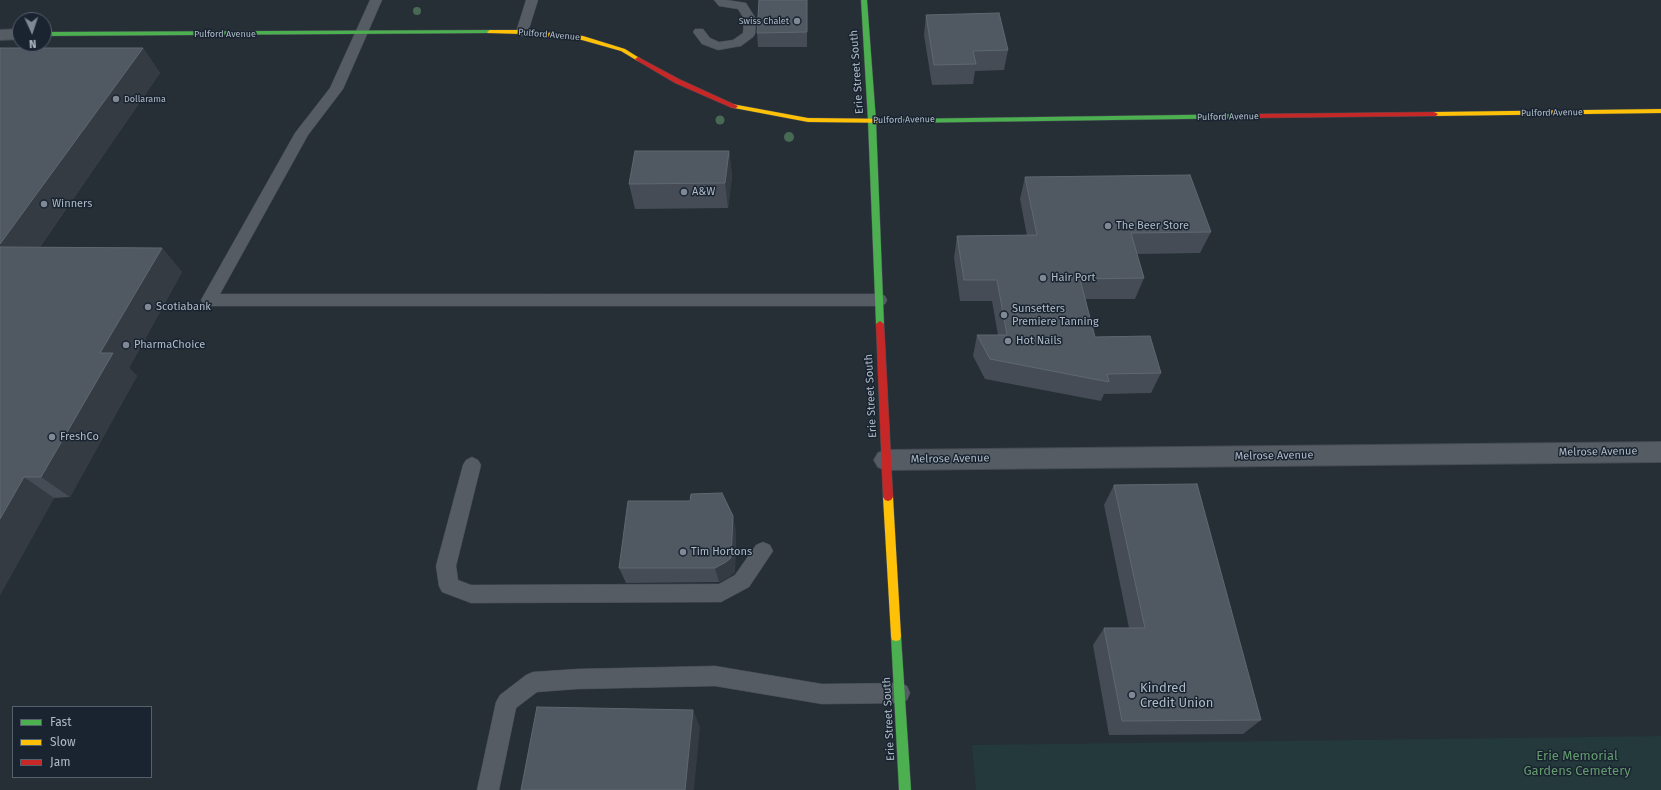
<!DOCTYPE html>
<html>
<head>
<meta charset="utf-8">
<style>
	body { margin:0 }
	#map { position:relative; width:1661px; height:790px; overflow:hidden; background:#262e36; font-family:"Fira Sans",sans-serif }
	canvas { display:block }
	.legend { position:absolute; left:12px; top:706px; width:140px; height:72px; box-sizing:border-box; background:#192430; border:1px solid #55606d; margin:0; padding:5px 7px; list-style:none; font-size:12px; color:#afbac8 }
	.legend li { display:flex; align-items:center; gap:8px; height:20px }
	.legend b { width:20px; border:1px solid #55606d }
	.north { position:absolute; left:12px; top:12px; width:40px; height:40px; box-sizing:border-box; background:#192430; border:1px solid #55606d; border-radius:50%; rotate:177deg; font-size:11px; font-weight:700; line-height:16px; text-align:center; color:#afbac8 }
	.north::after { content:''; display:block; margin:auto; width:14px; height:18px; background:#7f8995; clip-path:polygon(50% 0,100% 100%,50% 72%,0 100%) }
</style>
</head>
<body>
<div id="map">
<canvas width="1661" height="790"></canvas>
<ul class="legend">
<li><b style="height:5px;background:#4caf50"></b>Fast</li>
<li><b style="height:5px;background:#ffc107"></b>Slow</li>
<li><b style="height:5px;background:#c62828"></b>Jam</li>
</ul>
<div class="north">N</div>
</div>
<script>
const ctx = document.querySelector('canvas').getContext('2d');
ctx.lineJoin = 'round';
function fillPath(path, color) {
  ctx.fillStyle = color;
  ctx.fill(path, 'evenodd');
}
function poly(rows) {
  const path = new Path2D();
  for (const r of rows) {
    path.moveTo(r[0], r[1]);
    for (let i = 2; i < r.length; i += 2) path.lineTo(r[i], r[i + 1]);
  }
  return path;
}
function strokePath(path, color, width, dash) {
  ctx.strokeStyle = color;
  ctx.lineWidth = width;
  ctx.lineCap = dash ? 'butt' : 'round';
  ctx.setLineDash(dash || []);
  ctx.stroke(path);
}
function write(font, color, halo, rows, align = 'center') {
  ctx.font = font + ' "Fira Sans",sans-serif';
  ctx.lineWidth = 3;
  ctx.setLineDash([]);
  ctx.textBaseline = 'middle';
  ctx.strokeStyle = halo;
  ctx.fillStyle = color;
  for (const [text, x, y, turn = 0] of rows) {
    ctx.save();
    ctx.translate(x, y);
    ctx.rotate((+turn || 0) * Math.PI / 180);
    ctx.textAlign = isNaN(turn) ? turn : align;
    if (halo) ctx.strokeText(text, 0, 0);
    ctx.fillText(text, 0, 0);
    ctx.restore();
  }
}
fillPath(poly([
	[1661,736,1661,790,976,790,972,745]
]), '#23393c');
const lane = poly([
	[370,0,382,0,343,89,308,135,220,294,879,294,885,296,887,300,885,304,879,306,209,306,203,304,201,300,295,133,330,88,370,0],
	[526,0,538,0,528,32,526,35,522,36,518,35,516,32,526,0],
	[714,0,727,0,746,3,756,19,755,34,753,37,741,46,718,50,702,44,693,32,695,29,703,29,710,38,719,42,733,40,743,33,744,19,738,9,719,6,714,0],
	[472,457,478,460,481,465,456,566,458,580,471,585,719,584,735,575,756,545,763,542,770,545,773,551,749,587,721,602,471,603,442,592,439,586,436,566,463,465,466,460,472,457],
	[715,666,822,684,900,683,907,686,910,693,907,700,900,703,822,704,715,686,577,689,537,692,516,708,499,790,477,790,496,702,500,695,526,675,533,672,577,669,715,666]
]);
const street = poly([
	[20,29,20,39,0,40,0,30,20,29],
	[1661,442,1661,462,886,470,878,467,874,460,878,453,886,450,1661,442]
]);
const fast = poly([
	[861,0,867,0,876,121,884,324,880,327,876,324,868,121,861,0],
	[490,30,493,32,492,33,44,36,44,32,490,30],
	[1252,114,1255,114,1255,118,900,123,896,121,900,119,1252,114],
	[896,631,900,632,901,636,911,790,899,790,891,636,892,632,896,631]
]);
const slow = poly([
	[490,30,522,30,583,36,625,49,641,59,638,61,636,60,621,51,582,40,522,34,488,33,487,32,490,30],
	[732,104,808,118,900,119,904,121,900,123,808,122,734,108,732,108,732,104],
	[1661,109,1661,113,1434,116,1430,114,1434,112,1661,109],
	[888,493,891,494,893,497,901,636,900,640,896,641,892,640,891,636,883,497,885,494,888,493]
]);
const jam = poly([
	[638,57,679,79,738,106,736,108,732,108,675,83,636,60,635,59,638,57],
	[1434,112,1438,114,1436,116,1252,118,1248,116,1252,114,1434,112],
	[880,321,884,324,893,497,891,500,888,501,885,500,883,497,876,324,880,321]
]);
strokePath(lane, '#444b52', 1);
strokePath(street, '#444b52', 2);
strokePath(fast, '#444b52', 1);
strokePath(slow, '#444b52', 1);
strokePath(jam, '#444b52', 1);
fillPath(lane, '#565c64');
fillPath(street, '#565c64');
fillPath(fast, '#4caf50');
fillPath(slow, '#ffc107');
fillPath(jam, '#c62828');
ctx.fillStyle = '#486a54';
for (const [x, y, r] of [
	[417,11,4],
	[720,120,4.5],
	[789,137,5]
]) {
  ctx.beginPath();
  ctx.arc(x, y, r, 0, 2 * Math.PI);
  ctx.fill();
}
fillPath(poly([
	[807,8,807,47,758,47,757,33],
	[926,15,1008,50,1004,70,975,71,973,84,932,85,924,35],
	[0,48,143,48,160,73,40,247,162,248,182,272,129,368,137,376,70,497,54,498,0,595],
	[729,151,732,176,728,208,635,209,629,184],
	[1025,177,1211,232,1200,253,1137,254,1144,278,1135,299,1085,299,1095,337,1161,373,1151,393,1104,394,1101,401,985,379,973,356,977,335,998,335,992,301,960,301,954,258,957,236,1027,236,1020,199],
	[1114,485,1261,720,1243,734,1109,735,1093,645,1104,628,1129,628,1104,505],
	[690,501,736,531,735,572,729,577,719,582,626,583,619,568]
]), '#454c55');
fillPath(poly([
	[143,48,160,73,23,271,0,249,0,244],
	[729,151,732,176,728,208,725,183],
	[162,248,182,272,129,368,137,376,70,497,41,477,100,353],
	[24,477,54,498,0,595,0,519],
	[733,516,736,531,735,572,729,577,719,582,715,568],
	[693,710,700,727,694,790,685,790]
]), '#343b43');
const building = poly([
	[759,0,807,0,807,32,757,33,759,0],
	[999,13,1008,50,973,51,976,64,934,65,926,15,999,13],
	[0,48,143,48,0,244,0,48],
	[635,151,729,151,725,183,629,184,635,151],
	[1190,175,1211,232,1131,233,1144,278,1080,279,1095,337,1150,336,1161,373,1107,374,1109,382,990,359,977,335,1007,335,997,280,964,280,957,236,1037,235,1025,177,1190,175],
	[0,247,162,248,100,353,113,353,41,477,24,477,0,519,0,247],
	[1197,484,1261,720,1122,721,1104,628,1145,628,1114,485,1197,484],
	[722,493,733,516,731,558,726,562,715,568,619,568,628,501,690,501,691,494,722,493],
	[537,707,693,710,685,790,521,790,537,707]
]);
fillPath(building, '#505861');
strokePath(building, '#5f6771', 1);
for (const [x, y, r, color] of [
	[797,21,4,"#7f8995"],
	[116,99,4,"#7f8995"],
	[684,192,4,"#7f8995"],
	[44,204,4,"#7f8995"],
	[1108,226,4,"#7f8995"],
	[1043,278,4,"#7f8995"],
	[148,307,4,"#7f8995"],
	[1004,315,4,"#7f8995"],
	[1008,341,4,"#7f8995"],
	[126,345,4,"#7f8995"],
	[52,437,4,"#7f8995"],
	[683,552,4,"#7f8995"],
	[1132,695,4,"#7f8995"]
]) {
  const dot = new Path2D();
  dot.arc(x, y, r, 0, 2 * Math.PI);
  ctx.fillStyle = color;
  ctx.fill(dot);
  strokePath(dot, '#192430', 1.5);
}
write('9px', '#afbac8', '#192430', [
	["Swiss Chalet",789,21],
	["Dollarama",124,99,"left"]
], 'right');
write('9px', '#afbac8', '#192430', [
	["Pulford Avenue",225,34],
	["Pulford Avenue",549,35,5],
	["Pulford Avenue",1552,113,-1],
	["Pulford Avenue",1228,117,-1],
	["Pulford Avenue",904,120,-1]
]);
write('11px', '#afbac8', '#192430', [
	["Erie Street South",857,72,-94],
	["Erie Street South",871,396,-93],
	["Melrose Avenue",1598,452,-1],
	["Melrose Avenue",1274,456,-1],
	["Melrose Avenue",950,459,-1],
	["Erie Street South",889,719,-93]
]);
write('11px', '#afbac8', '#192430', [
	["A&W",692,192],
	["Winners",52,204],
	["The Beer Store",1116,226],
	["Hair Port",1051,278],
	["Scotiabank",156,307],
	["Sunsetters",1012,309],
	["Premiere Tanning",1012,322],
	["Hot Nails",1016,341],
	["PharmaChoice",134,345],
	["FreshCo",60,437],
	["Tim Hortons",691,552]
], 'left');
write('13px', '#afbac8', '#192430', [
	["Kindred",1140,688],
	["Credit Union",1140,703]
], 'left');
write('13px', '#649b6d', '#192430', [
	["Erie Memorial",1577,756],
	["Gardens Cemetery",1577,771]
]);
</script>
</body>
</html>
